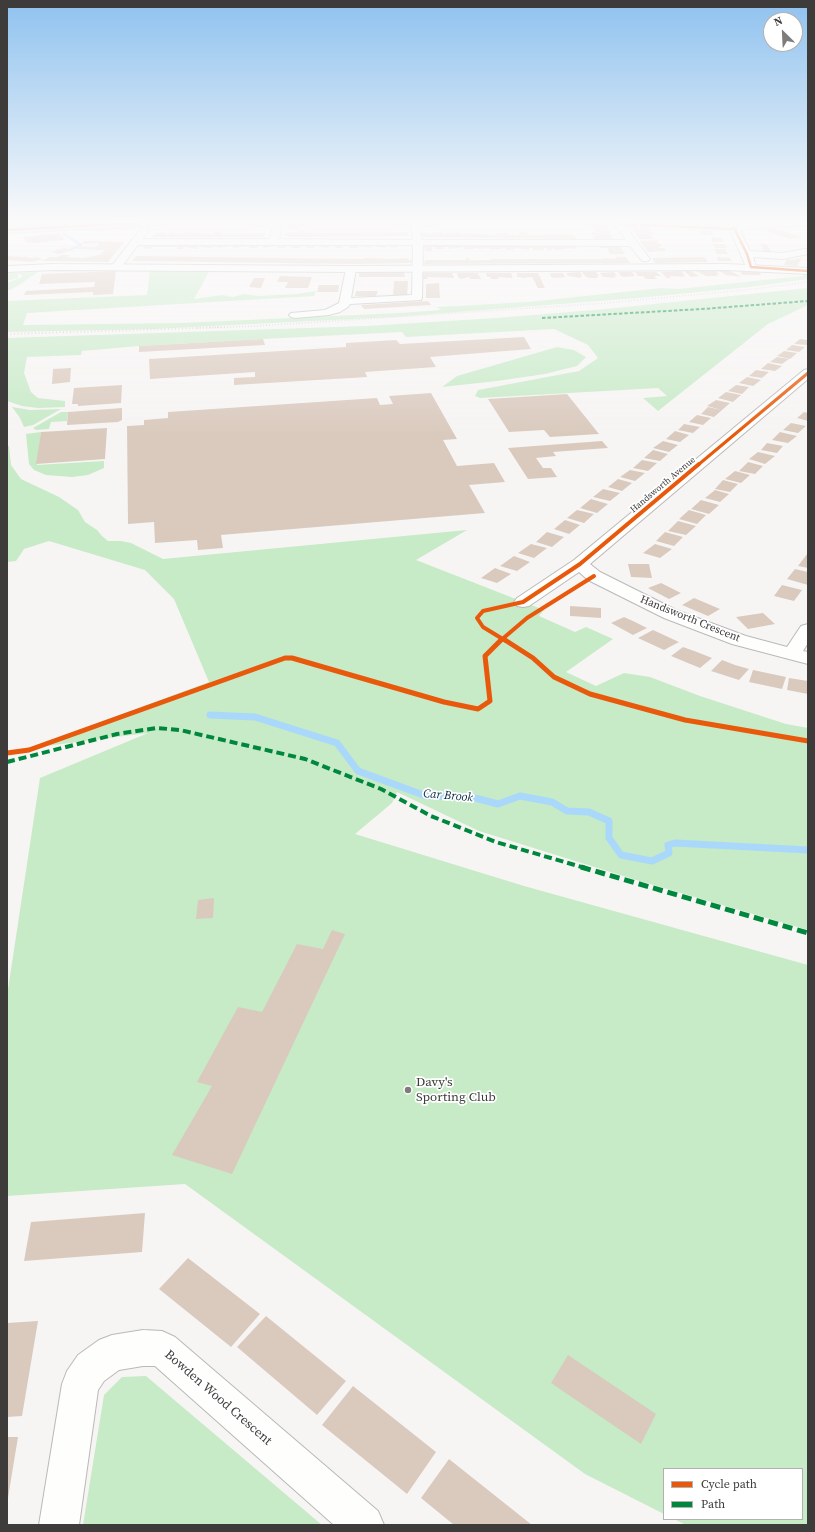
<!DOCTYPE html>
<html>
<head>
<meta charset="utf-8">
<style>
	body { margin:0 }
	#map { position:relative; width:815px; height:1532px; overflow:hidden; background:#f7f5f4; font-family:"Source Serif 4",serif }
	canvas { display:block }
	.frame { position:absolute; inset:0; border:8px solid #3d3c3b; pointer-events:none }
	.legend { position:absolute; left:663px; top:1468px; width:140px; height:52px; box-sizing:border-box; background:#fff; border:1px solid #b1b1b1; margin:0; padding:5px 7px; list-style:none; font-size:12px; color:#3d3c3b }
	.legend li { display:flex; align-items:center; gap:8px; height:20px }
	.legend b { width:20px; border:1px solid #b1b1b1 }
	.north { position:absolute; left:763px; top:12px; width:40px; height:40px; box-sizing:border-box; background:#fff; border:1px solid #b1b1b1; border-radius:50%; rotate:336deg; font-size:11px; font-weight:700; line-height:16px; text-align:center; color:#3d3c3b }
	.north::after { content:''; display:block; margin:auto; width:14px; height:18px; background:#7e7d7c; clip-path:polygon(50% 0,100% 100%,50% 72%,0 100%) }
</style>
</head>
<body>
<div id="map">
<canvas width="815" height="1532"></canvas>
<div class="frame"></div>
<ul class="legend">
<li><b style="height:5px;background:#e8590c"></b>Cycle path</li>
<li><b style="height:5px;background:#00873e"></b>Path</li>
</ul>
<div class="north">N</div>
</div>
<script>
const ctx = document.querySelector('canvas').getContext('2d');
ctx.lineJoin = 'round';
function fillPath(path, color) {
  ctx.fillStyle = color;
  ctx.fill(path, 'evenodd');
}
function poly(rows) {
  const path = new Path2D();
  for (const r of rows) {
    path.moveTo(r[0], r[1]);
    for (let i = 2; i < r.length; i += 2) path.lineTo(r[i], r[i + 1]);
  }
  return path;
}
function strokePath(path, color, width, dash) {
  ctx.strokeStyle = color;
  ctx.lineWidth = width;
  ctx.lineCap = dash ? 'butt' : 'round';
  ctx.setLineDash(dash || []);
  ctx.stroke(path);
}
function write(font, color, halo, rows, align = 'center') {
  ctx.font = font + ' "Source Serif 4",serif';
  ctx.lineWidth = 3.5;
  ctx.setLineDash([]);
  ctx.textBaseline = 'middle';
  ctx.strokeStyle = halo;
  ctx.fillStyle = color;
  for (const [text, x, y, turn = 0] of rows) {
    ctx.save();
    ctx.translate(x, y);
    ctx.rotate((+turn || 0) * Math.PI / 180);
    ctx.textAlign = isNaN(turn) ? turn : align;
    if (halo) ctx.strokeText(text, 0, 0);
    ctx.fillText(text, 0, 0);
    ctx.restore();
  }
}
fillPath(poly([
	[534,221,662,221,659,221,660,225],
	[150,271,209,272,194,299,222,295,233,297,244,294,258,296,297,294,316,291,314,296,27,313,23,325,181,323,399,313,441,310,437,307,528,302,661,288,678,289,802,276,808,273,808,279,750,287,638,298,393,317,154,329,7,332,7,301,147,295],
	[38,272,16,287,7,291,7,283,22,277,21,274,18,274,18,278,7,281,7,273],
	[808,288,808,305,768,324,658,411,643,398,667,396,658,388,480,398,475,396,478,390,579,371,598,358,588,345,554,329,406,337,402,332,263,339,139,346,82,351,81,355,27,357,24,373,31,392,38,398,65,401,65,407,38,408,22,406,7,401,7,338,366,326,496,318,606,309],
	[557,347,574,350,586,357,577,366,545,374,497,381,442,387,457,376],
	[12,407,30,410,61,409,33,425,24,427,20,418],
	[61,412,68,412,67,421,51,422,49,429,36,430,33,428],
	[41,432,37,465,104,461,104,468,88,475,72,477,46,475,34,470,29,464,26,434],
	[7,446,9,446,11,465,21,479,59,497,78,510,85,522,97,530,102,536,108,541,121,541,131,543,163,559,467,530,416,560,544,610,539,616,575,632,586,627,613,639,566,672,596,686,624,673,650,677,700,696,786,724,808,728,808,930,633,879,479,831,397,792,392,803,355,834,524,886,808,965,808,1525,686,1525,674,1519,802,1519,802,1469,664,1469,664,1514,585,1474,185,1184,7,1196,7,996,40,778,148,733,30,748,209,682,174,599,145,570,49,541,24,549,16,561,7,562],
	[146,1376,322,1525,83,1525,104,1395,122,1377]
]), '#c7eac7');
strokePath(poly([
	[72,224,75,221],
	[65,231,64,234,81,245,71,249]
]), '#aad8fa', 3);
strokePath(poly([
	[210,715,255,717,337,743,358,771,426,796,471,797,498,804,520,796,552,802,567,811,589,812,609,821,609,838,621,855,652,861,669,853,668,845,675,843,808,850]
]), '#aad8fa', 7);
fillPath(poly([
	[54,221,62,221,61,222,71,222,71,224,50,224],
	[111,221,85,223,84,222,100,221],
	[204,221,215,221,214,225,203,225],
	[254,221,269,221,269,227,254,227],
	[292,221,305,221,305,222,310,222,310,224,304,224,305,226,299,226,299,229,289,229],
	[394,221,407,221,408,226,396,226,395,224,389,224,390,222],
	[421,221,433,221,438,223,438,225,434,225,434,227,422,227],
	[585,224,606,224,613,239,594,239,593,236,598,236,592,235,592,232,596,232,590,228,594,229,593,227,586,227],
	[630,225,649,228,650,230,646,230,651,231,653,234,650,234,653,239,639,239],
	[135,226,136,229,94,231,94,228],
	[774,228,802,237,790,239,761,229],
	[301,231,306,231,306,233,408,232,409,236,288,237,285,235,286,233],
	[699,231,711,231,714,235,702,235],
	[166,232,165,234,170,234,171,232,184,234,185,232,214,234,214,232,223,232,222,234,266,233,263,237,151,237,156,233],
	[420,232,433,234,433,232,442,232,442,234,460,232,459,234,464,234,465,233,497,235,497,233,508,233,508,235,515,235,520,234,519,232,527,232,528,235,571,234,575,236,576,239,421,237],
	[59,233,65,240,33,243,26,242,23,237],
	[711,237,722,238,724,242,712,242],
	[657,240,658,242,655,242,661,244,662,247,658,247,659,248,664,248,666,251,648,252,640,241],
	[84,241,124,242,108,262,41,261,50,257,58,257,61,255,69,255,67,257,83,258,104,254,100,254,106,250,75,249,81,247,96,247,99,243,84,244,85,243,82,243],
	[407,242,407,245,397,245,397,248,386,246,386,248,372,246,372,248,358,246,359,248,349,248,349,246,343,246,343,248,335,248,335,246,329,246,328,248,315,246,314,248,307,248,306,246,301,246,300,248,291,248,292,246,286,246,285,248,277,248,277,246,263,248,263,246,259,246,257,248,249,248,249,246,233,248,233,246,218,248,219,247,213,247,211,248,198,247,197,249,184,247,182,249,177,249,178,247,152,247,151,249,143,248,148,243],
	[423,243,575,245,577,249,565,248,566,249,556,250,551,248,553,250,548,250,547,248,544,248,544,250,533,250,533,248,529,248,529,250,515,248,515,249,506,250,505,248,501,248,502,249,490,249,490,248,478,249,478,248,473,248,474,249,464,249,464,247,449,249,449,247,444,247,444,249,435,249,435,247,432,247,432,251,426,251],
	[712,244,724,244,727,248,715,248],
	[761,244,767,244,771,252,764,252],
	[599,245,619,245,625,254,610,254,607,248,601,248],
	[64,248,72,250,59,254,51,252],
	[714,249,725,249,728,254,717,254],
	[7,256,30,257,28,258,33,258,37,257,43,259,32,262,7,260],
	[136,256,358,259,364,259,364,258,391,259,409,258,408,260,412,260,411,263,354,264,132,261],
	[619,257,626,257,630,263,424,264,425,260,466,260,466,258,469,258,469,260,491,260,491,259,604,259,603,258,616,259,615,258],
	[704,257,708,262,655,263,652,258],
	[717,257,730,258,732,261,718,261],
	[802,258,797,266,784,265,787,259,791,260],
	[714,270,719,274,716,275,718,276,706,276,696,271],
	[116,271,113,294,93,295,93,292,24,295,26,291,94,287,95,282,39,284,42,274],
	[681,271,685,275,683,275,685,277,669,276,671,278,667,278,661,272],
	[684,271,691,271,699,276,691,277],
	[720,271,730,271,742,277,726,275],
	[740,271,759,271,761,275,742,275],
	[404,272,405,277,359,277,359,273],
	[580,272,582,276,580,277,581,278,568,276,566,273],
	[582,272,596,272,599,276,597,276,598,278,590,278,586,277],
	[614,272,617,276,614,276,616,278,603,277,600,273],
	[618,272,632,272,635,276,625,277,621,276],
	[635,272,656,272,661,276,654,276,657,279,646,279,643,276,638,276],
	[422,273,452,273,454,278,427,277,428,279,422,279],
	[457,273,478,273,481,279,470,279,470,277,461,279,458,277],
	[486,273,511,273,513,278,498,277,499,279,490,279,491,277,487,277],
	[517,273,538,273,545,288,538,288,532,277,522,278,521,277,517,277],
	[550,273,563,273,565,277,555,278,551,277],
	[280,276,312,277,308,288,285,288,288,282,277,282],
	[254,278,265,278,261,288,249,287],
	[394,281,408,281,407,296,393,296],
	[439,283,440,298,426,298,426,284],
	[319,285,339,285,338,292,317,292],
	[356,291,378,291,376,296,355,296],
	[428,301,431,305,364,309,361,305],
	[524,337,531,349,430,357,436,367,365,372,367,377,234,385,234,378,255,377,255,372,150,379,149,359,346,347,346,343,396,340,400,344],
	[263,339,265,345,139,352,139,346],
	[800,339,808,340,808,345,794,344],
	[792,345,805,347,799,352,786,350],
	[784,351,797,353,790,359,777,356],
	[777,357,789,359,782,364,770,362],
	[768,363,782,366,775,371,761,369],
	[71,368,70,382,52,384,53,369],
	[756,370,769,372,762,378,749,376],
	[747,377,761,380,753,386,739,383],
	[122,385,121,403,78,406,78,404,72,404,74,388],
	[736,385,749,387,742,394,728,391],
	[726,392,741,395,733,402,718,398],
	[431,393,457,439,443,440,457,466,494,463,505,482,469,485,485,513,221,535,223,548,198,550,197,540,155,543,154,522,128,524,127,426,144,425,144,420,168,418,168,412,377,398,380,405,393,404,389,396],
	[567,394,599,434,550,437,544,430,509,432,488,399],
	[716,400,730,403,722,410,707,406],
	[708,407,722,410,714,417,701,414],
	[122,408,122,420,118,422,67,425,68,412],
	[804,412,808,413,808,421,797,418],
	[697,415,711,418,703,425,689,422],
	[791,423,806,426,798,433,783,430],
	[684,424,700,427,693,433,678,430],
	[107,428,105,459,36,464,41,432],
	[675,431,689,435,680,442,666,439],
	[780,432,797,436,788,443,772,440],
	[602,441,608,448,553,452,556,456,536,458,543,468,551,468,557,477,528,479,508,448],
	[663,441,678,445,669,452,653,448],
	[767,443,783,446,777,453,761,450],
	[653,450,668,454,660,461,644,458],
	[758,452,775,456,765,464,749,459],
	[642,460,657,463,648,471,633,468],
	[748,462,763,466,755,474,739,471],
	[630,470,645,473,635,481,620,477],
	[735,471,750,475,741,483,725,479],
	[618,479,632,483,622,491,608,487],
	[723,480,738,484,730,492,715,489],
	[603,489,620,493,610,501,593,497],
	[715,490,729,494,720,502,705,498],
	[591,499,608,504,597,513,580,508],
	[701,500,719,505,709,514,691,509],
	[577,510,594,514,584,523,567,518],
	[689,510,706,515,697,524,679,519],
	[565,520,580,525,569,534,554,529],
	[678,521,696,526,686,535,668,531],
	[547,532,564,537,552,547,536,542],
	[665,532,683,537,674,546,656,541],
	[531,544,547,548,534,558,518,553],
	[655,544,672,549,660,558,643,553],
	[807,554,808,555,808,568,798,566],
	[514,556,530,562,517,571,500,566],
	[628,564,649,564,652,578,631,577],
	[495,568,511,574,497,583,481,578],
	[795,569,808,572,808,585,787,579],
	[661,583,681,593,669,599,648,588],
	[782,585,802,590,794,601,774,596],
	[694,598,706,603,720,609,708,616,682,605],
	[570,606,601,608,601,618,570,616],
	[763,613,775,624,748,629,736,617],
	[624,617,635,622,647,628,633,635,611,623],
	[653,630,679,642,664,650,638,638],
	[683,647,697,652,712,658,700,668,671,656],
	[722,660,735,665,749,669,739,680,711,671],
	[753,670,786,677,782,689,749,682],
	[789,678,808,681,808,694,787,690],
	[214,898,213,918,196,919,198,900],
	[332,930,345,934,232,1174,172,1155,212,1086,197,1082,238,1007,262,1012,297,944,323,949],
	[145,1213,142,1252,24,1261,31,1222],
	[188,1258,260,1314,231,1347,159,1289],
	[266,1316,346,1381,317,1415,237,1347],
	[38,1321,22,1416,7,1417,7,1323],
	[568,1355,656,1414,641,1444,551,1383],
	[353,1386,436,1452,407,1494,322,1425],
	[7,1437,18,1437,8,1498,7,1498],
	[449,1459,532,1525,454,1525,421,1498]
]), '#dacabe');
const street = poly([
	[129,221,175,221,171,224,7,233,7,227,129,221],
	[274,221,282,221,279,239,413,240,410,221,418,221,422,240,626,240,614,224,619,221,622,222,650,259,648,261,642,261,630,246,423,245,422,298,421,300,350,304,348,307,340,312,329,315,295,318,291,317,289,315,291,313,325,310,339,303,346,269,351,266,356,269,351,298,412,295,413,245,138,245,120,269,116,270,111,267,141,228,147,228,149,230,142,239,270,239,274,221],
	[788,221,808,221,808,225,748,229,740,231,750,251,783,253,805,249,808,250,808,254,783,259,753,257,756,267,751,270,747,269,730,230,732,228,748,223,788,221],
	[808,369,808,379,590,564,600,572,676,610,746,636,787,647,801,626,808,624,808,643,803,651,808,652,808,664,732,644,664,618,588,580,579,572,529,606,523,607,517,606,514,602,517,598,574,560,804,370,808,369],
	[143,1330,162,1331,175,1337,378,1511,384,1525,334,1525,155,1366,143,1366,119,1370,104,1381,98,1390,79,1525,39,1525,62,1384,67,1371,78,1355,99,1340,112,1335,143,1330]
]);
const secondary = poly([
	[54,264,351,266,726,264,808,268,808,274,726,270,351,272,54,270,7,272,7,266,54,264]
]);
strokePath(street, '#bab9b9', 2);
strokePath(secondary, '#bab9b9', 2);
fillPath(street, '#fefefd');
fillPath(secondary, '#fefefd');
strokePath(poly([
	[197,328,257,326,607,303,754,289,808,282]
]), '#d2d1d1', 1.5, [1, 2]);
strokePath(poly([
	[7,334,228,327]
]), '#d2d1d1', 2, [1, 2.5]);
strokePath(poly([
	[602,221,619,222],
	[542,318,702,309,808,301]
]), '#00873e', 2, [3.5, 2]);
strokePath(poly([
	[7,762,117,734,157,728,180,730,305,759,381,789,431,816,496,842,585,868]
]), '#00873e', 4, [8, 4]);
strokePath(poly([
	[581,867,808,933]
]), '#00873e', 5, [10, 5]);
strokePath(poly([
	[620,221,619,224,736,229,735,230,747,254,751,267,808,271],
	[7,230,171,221]
]), '#e8590c', 2.5);
strokePath(poly([
	[698,465,808,373]
]), '#e8590c', 3);
strokePath(poly([
	[500,641,527,618,594,576],
	[506,641,483,627,477,618,483,611,523,602,580,564,699,464]
]), '#e8590c', 4);
strokePath(poly([
	[505,640,533,658,554,677,590,694,685,720,808,741],
	[7,753,29,750,285,658,292,658,444,702,478,709,490,701,485,656,501,640]
]), '#e8590c', 5);
const sky = ctx.createLinearGradient(0, 0, 0, 435);
sky.addColorStop(0, '#8fc2ef');
sky.addColorStop(0.51, '#fbfafa');
sky.addColorStop(1, '#fbfafa00');
ctx.fillStyle = sky;
ctx.fillRect(0, 0, 815, 435);
for (const [x, y, r, color] of [
	[408,1090,4,"#7e7d7c"]
]) {
  const dot = new Path2D();
  dot.arc(x, y, r, 0, 2 * Math.PI);
  ctx.fillStyle = color;
  ctx.fill(dot);
  strokePath(dot, '#fff', 1.5);
}
write('9px', '#3d3c3b', '#fff', [
	["Handsworth Avenue",663,485,-40]
]);
write('11px', '#3d3c3b', '#fff', [
	["Handsworth Crescent",690,619,22]
]);
write('italic 12px', '#052c44', '#fff', [
	["Car Brook",448,796,5]
]);
write('13px', '#3d3c3b', '#fff', [
	["Davy's",416,1083],
	["Sporting Club",416,1098]
], 'left');
write('13px', '#3d3c3b', '#fff', [
	["Bowden Wood Crescent",218,1398,41]
]);
</script>
</body>
</html>
